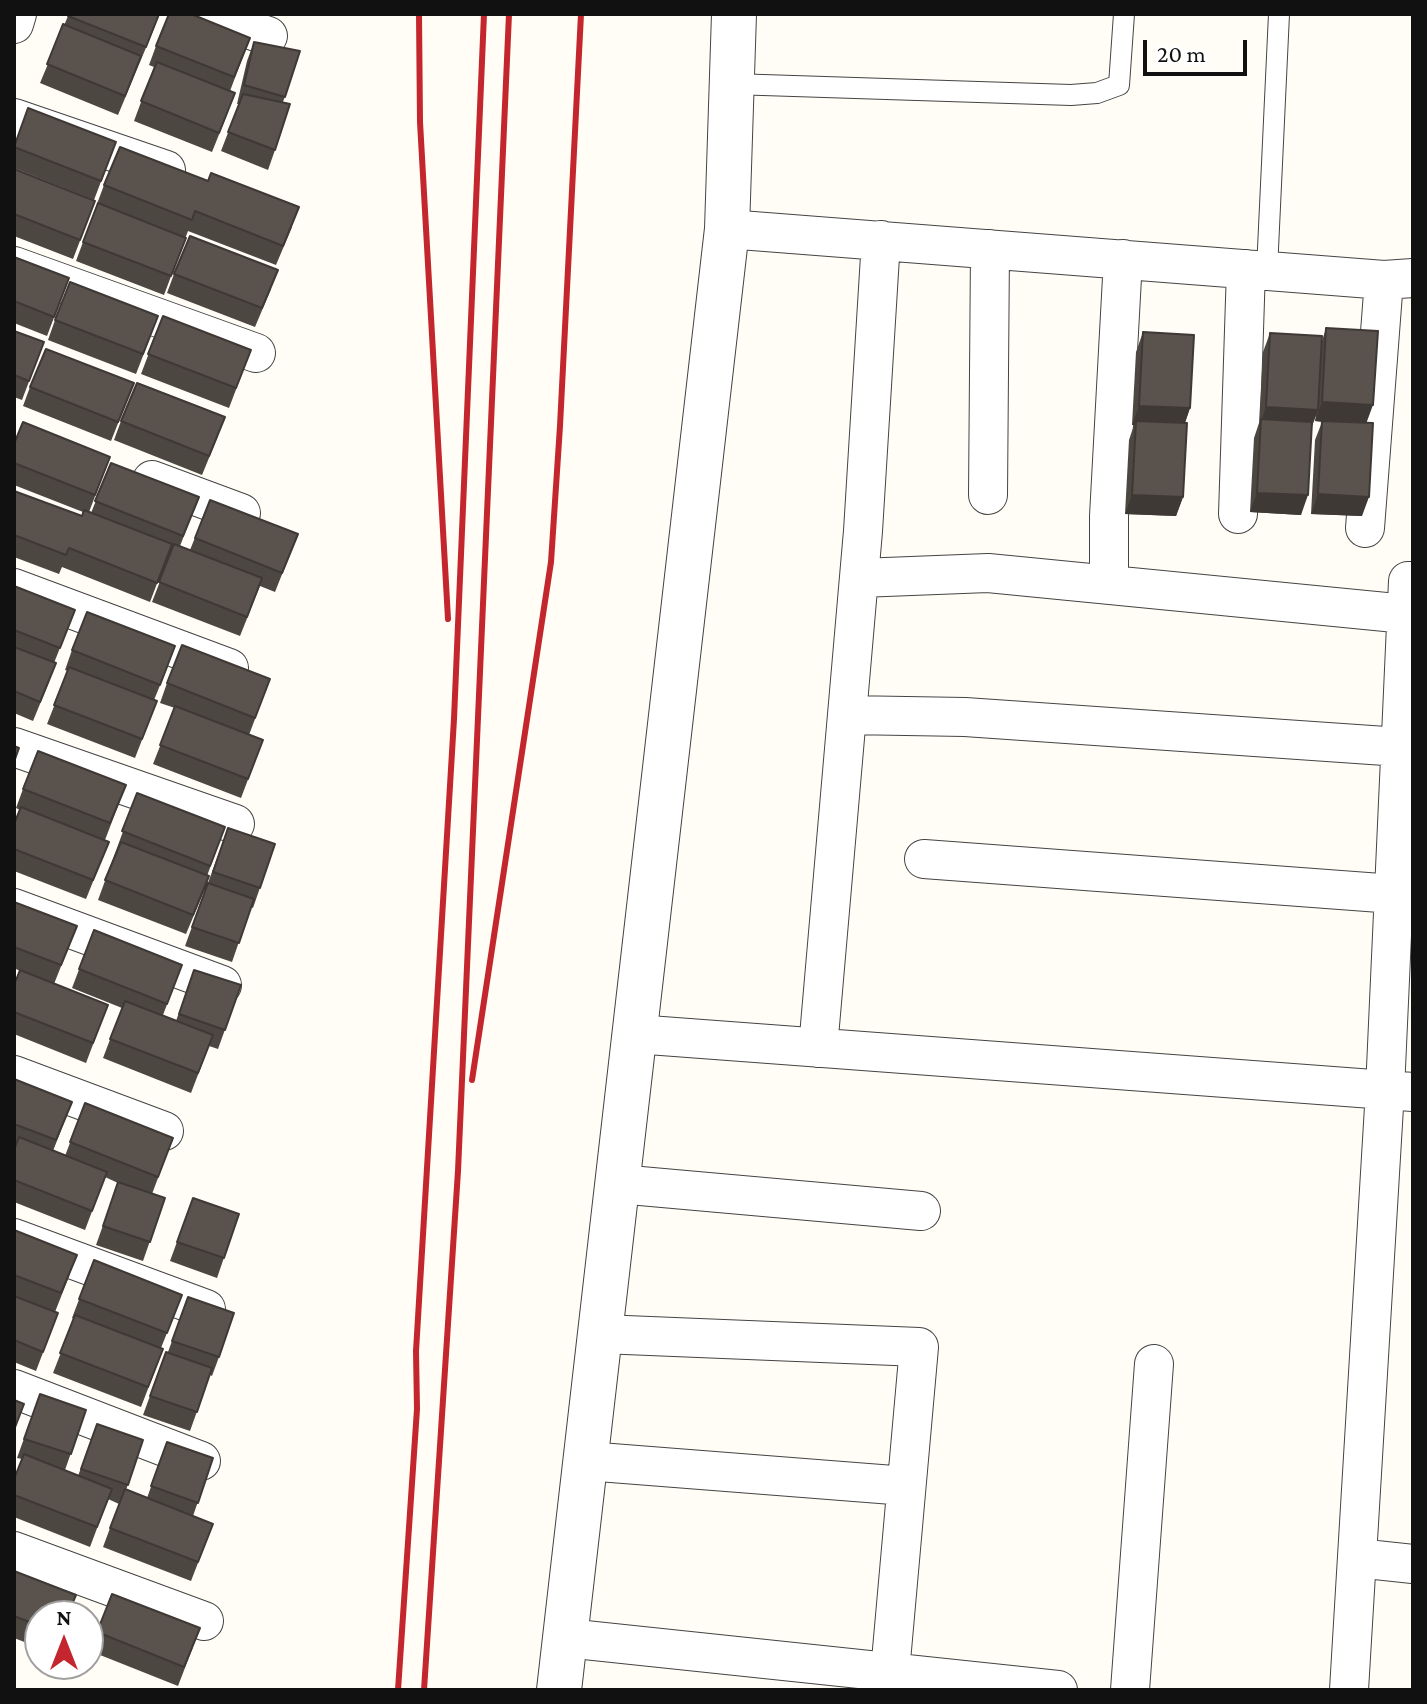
<!DOCTYPE html>
<html>
<head>
<meta charset="utf-8">
<style>
	body { margin:0 }
	#map { position:relative; width:1427px; height:1704px; overflow:hidden; background:#fffdf5; font-family:"Crimson Pro",serif }
	canvas { display:block }
	.frame { position:absolute; inset:0; border:16px solid #111; pointer-events:none }
	.north { position:absolute; left:24px; top:1600px; width:80px; height:80px; box-sizing:border-box; background:#fff; border:2px solid #a0a0a0; border-radius:50%; rotate:0deg; font-size:22px; font-weight:700; line-height:32px; text-align:center; color:#111 }
	.north::after { content:''; display:block; margin:auto; width:28px; height:36px; background:#c4262e; clip-path:polygon(50% 0,100% 100%,50% 72%,0 100%) }
	.scale { position:absolute; left:1143px; top:40px; width:104px; height:36px; box-sizing:border-box; border:4px solid #111; border-top:0; padding-left:10px; font-size:24px; line-height:28px; white-space:nowrap; color:#111; -webkit-text-stroke:6px #fff; paint-order:stroke }
</style>
</head>
<body>
<div id="map">
<canvas width="1427" height="1704"></canvas>
<div class="frame"></div>
<div class="north">N</div>
<div class="scale">20 m</div>
</div>
<script>
const ctx = document.querySelector('canvas').getContext('2d');
ctx.lineJoin = 'round';
function poly(rows) {
  const path = new Path2D();
  for (const r of rows) {
    path.moveTo(r[0], r[1]);
    for (let i = 2; i < r.length; i += 2) path.lineTo(r[i], r[i + 1]);
  }
  return path;
}
function strokePath(path, color, width, dash) {
  ctx.strokeStyle = color;
  ctx.lineWidth = width;
  ctx.lineCap = dash ? 'butt' : 'round';
  ctx.setLineDash(dash || []);
  ctx.stroke(path);
}
function fillPath(path, color) {
  ctx.fillStyle = color;
  ctx.fill(path, 'evenodd');
}
const service = poly([
	[732,84,1071,95,1097,93,1119,85,1124,14],
	[1267,270,1279,14]
]);
const minor = poly([
	[205,14,268,36],
	[14,24,17,14],
	[14,118,166,170],
	[727,229,1384,280,1413,278],
	[14,266,256,353],
	[152,480,241,513],
	[988,495,990,249],
	[1238,514,1246,269],
	[1365,528,1384,280],
	[860,578,988,573,1406,614],
	[1109,585,1109,516,1123,259],
	[14,588,229,668],
	[847,715,965,717,1400,747],
	[14,747,235,824],
	[924,859,1394,894],
	[14,908,222,985],
	[635,1034,1413,1092],
	[818,1048,863,531,881,240],
	[14,1075,164,1131],
	[618,1184,921,1211],
	[14,1238,206,1309],
	[601,1334,919,1347,890,1672],
	[14,1389,201,1461],
	[586,1461,906,1486],
	[14,1551,204,1621],
	[1357,1558,1413,1564],
	[566,1638,1058,1690],
	[1130,1690,1154,1364],
	[1349,1690,1385,1090,1408,581,1413,581]
]);
const tertiary = poly([
	[559,1690,727,229,734,14]
]);
strokePath(service, '#444', 22);
strokePath(minor, '#444', 40);
strokePath(tertiary, '#444', 46);
strokePath(service, '#fff', 20);
strokePath(minor, '#fff', 38);
strokePath(tertiary, '#fff', 44);
strokePath(poly([
	[419,14,420,122,448,619],
	[472,1080,551,562,560,426,581,14],
	[398,1690,417,1409,416,1351,454,719,484,14],
	[424,1690,458,1171,509,14]
]), '#c4262e', 6);
fillPath(poly([
	[160,14,118,115,40,83,68,16],
	[250,38,230,91,228,112,212,152,134,121,154,67,149,65,156,46],
	[254,42,300,51,283,102,275,150,268,170,221,151,239,104,237,104,247,61],
	[116,142,94,200,14,168,14,145],
	[14,169,88,220,73,259,14,236],
	[104,185,292,227,276,265,188,231,164,295,76,261],
	[14,257,69,278,47,336,14,323],
	[174,274,271,289,255,327,167,293],
	[163,316,251,350,229,408,141,374],
	[55,320,151,335,136,374,48,340],
	[1326,328,1367,423,1362,516,1311,514,1315,440,1322,422,1315,421,1316,415,1312,425,1301,515,1250,512,1254,438,1259,423,1263,352,1270,333,1322,341],
	[14,331,44,342,22,400,14,397],
	[1143,332,1190,408,1185,423,1183,497,1176,516,1125,514,1129,440,1134,425,1132,425,1136,352],
	[134,383,111,441,23,406,30,387],
	[121,421,218,436,202,475,114,440],
	[14,444,110,457,89,512,91,513,111,463,199,497,180,546,190,550,210,500,298,534,275,592,260,586,240,636,152,602,171,553,169,552,150,602,62,567,59,574,14,557,14,491,82,516,83,512,14,485],
	[14,586,75,610,54,663,49,682,33,721,14,713],
	[72,650,168,666,154,700,157,701,135,758,47,724,68,671,65,670],
	[270,679,249,735,263,740,241,798,153,764,175,708,160,703,167,683],
	[126,785,105,840,109,842,86,899,14,871,14,824,20,810,16,808,23,789],
	[137,793,225,827,207,876,209,876,202,896,186,934,98,900],
	[228,828,275,844,253,908,251,907,232,962,185,946],
	[14,902,77,926,54,984,108,1005,86,1063,14,1034,14,985,20,971,14,968],
	[94,930,182,965,163,1015,176,1021,194,970,241,985,218,1049,209,1046,191,1093,103,1058,122,1008,72,988],
	[14,1079,72,1102,53,1151,65,1156,85,1103,173,1138,152,1194,165,1198,143,1261,96,1245,118,1183,105,1177,85,1230,14,1202,14,1150,15,1146,14,1146],
	[193,1198,239,1214,217,1278,170,1261],
	[14,1230,70,1274,55,1312,58,1313,36,1371,14,1362],
	[94,1260,182,1295,161,1348,163,1349,156,1368,141,1407,53,1373,74,1319,72,1318],
	[188,1297,219,1357,212,1376,210,1375,190,1431,143,1415,166,1352,168,1352],
	[40,1394,86,1410,65,1470,78,1476,97,1424,143,1440,126,1490,147,1498,167,1442,213,1458,193,1516,213,1524,191,1581,103,1547,119,1504,108,1499,90,1547,14,1517,14,1479,22,1459,17,1458],
	[14,1571,40,1616,40,1648,14,1638],
	[97,1632,193,1647,178,1686,90,1651]
]), '#4d4742');
fillPath(poly([
	[1322,402,1373,405,1366,424,1315,421],
	[1139,406,1190,408,1183,428,1136,421,1134,425,1132,425],
	[1266,407,1318,410,1311,429,1261,422],
	[1257,493,1308,495,1301,515,1250,512],
	[1318,494,1369,497,1362,516,1311,514],
	[1132,495,1183,497,1176,516,1125,514]
]), '#3f3936');
const building = poly([
	[68,14,159,14,146,47,68,16,68,14],
	[169,14,191,14,250,38,234,77,156,46,169,14],
	[63,24,141,56,125,96,47,64,63,24],
	[254,42,300,51,285,97,244,85,254,42],
	[157,62,235,93,219,133,141,101,157,62],
	[243,94,290,104,275,150,228,132,243,94],
	[28,108,116,142,101,181,14,147,28,108],
	[120,147,208,181,211,173,299,207,283,246,195,211,192,220,104,185,120,147],
	[14,169,95,201,80,240,14,214,14,169],
	[98,203,186,238,171,276,83,242,98,203],
	[190,236,278,270,262,308,174,274,190,236],
	[14,257,69,278,54,317,14,301,14,257],
	[70,282,158,316,143,354,55,320,70,282],
	[163,316,251,350,236,388,148,354,163,316],
	[1326,328,1378,331,1373,405,1322,402,1326,328],
	[14,331,44,342,29,381,14,375,14,331],
	[1143,332,1194,335,1190,408,1139,406,1143,332],
	[1270,333,1322,336,1318,410,1266,407,1270,333],
	[46,349,134,383,118,422,30,387,46,349],
	[137,383,225,417,209,456,121,421,137,383],
	[1261,419,1312,422,1308,495,1257,493,1261,419],
	[1136,421,1187,423,1183,497,1132,495,1136,421],
	[1322,421,1373,423,1369,497,1318,494,1322,421],
	[23,422,110,457,95,495,14,463,14,444,23,422],
	[111,463,199,497,183,536,95,501,111,463],
	[14,491,82,516,84,510,172,544,157,583,69,548,66,555,14,535,14,491],
	[210,500,298,534,282,573,195,538,210,500],
	[174,544,262,578,247,617,159,582,174,544],
	[14,586,75,610,60,648,14,630,14,586],
	[87,612,175,646,160,685,72,650,87,612],
	[182,645,270,679,255,718,167,683,182,645],
	[14,647,56,663,40,702,14,691,14,647],
	[69,667,157,701,142,739,54,705,69,667],
	[175,706,263,740,248,779,160,745,175,706],
	[14,746,19,748,14,762,14,746],
	[38,751,126,785,110,823,23,789,38,751],
	[137,793,225,827,210,866,122,831,137,793],
	[21,807,109,842,93,880,14,849,14,824,21,807],
	[228,828,275,844,260,888,213,872,228,828],
	[121,842,209,876,193,915,105,880,121,842],
	[208,883,254,899,239,943,192,927,208,883],
	[14,902,77,926,61,965,14,947,14,902],
	[94,930,182,965,167,1004,79,969,94,930],
	[20,970,108,1005,93,1043,14,1012,14,985,20,970],
	[194,970,241,985,225,1030,179,1014,194,970],
	[125,1001,213,1035,198,1073,110,1039,125,1001],
	[14,1079,72,1102,56,1140,14,1124,14,1079],
	[85,1103,173,1138,158,1177,70,1142,85,1103],
	[19,1137,107,1172,92,1211,14,1180,14,1150,19,1137],
	[118,1182,165,1198,150,1242,103,1226,118,1182],
	[193,1198,239,1214,224,1258,177,1242,193,1198],
	[14,1230,77,1255,61,1293,14,1275,14,1230],
	[94,1260,182,1295,167,1333,79,1299,94,1260],
	[14,1296,58,1313,43,1352,14,1340,14,1296],
	[188,1297,234,1313,219,1357,172,1341,188,1297],
	[75,1315,163,1349,148,1387,60,1353,75,1315],
	[166,1352,212,1368,197,1412,150,1396,166,1352],
	[40,1394,86,1410,71,1454,24,1439,40,1394],
	[14,1400,24,1404,14,1430,14,1400],
	[97,1424,143,1440,128,1485,81,1469,97,1424],
	[167,1442,213,1458,198,1503,151,1486,167,1442],
	[24,1454,112,1489,97,1527,14,1495,14,1479,24,1454],
	[125,1489,213,1524,198,1562,110,1528,125,1489],
	[14,1571,76,1595,67,1616,40,1616,40,1626,14,1616,14,1571],
	[112,1594,200,1628,184,1667,97,1632,112,1594]
]);
fillPath(building, '#5a524d');
strokePath(building, '#3f3936', 2);
</script>
</body>
</html>
